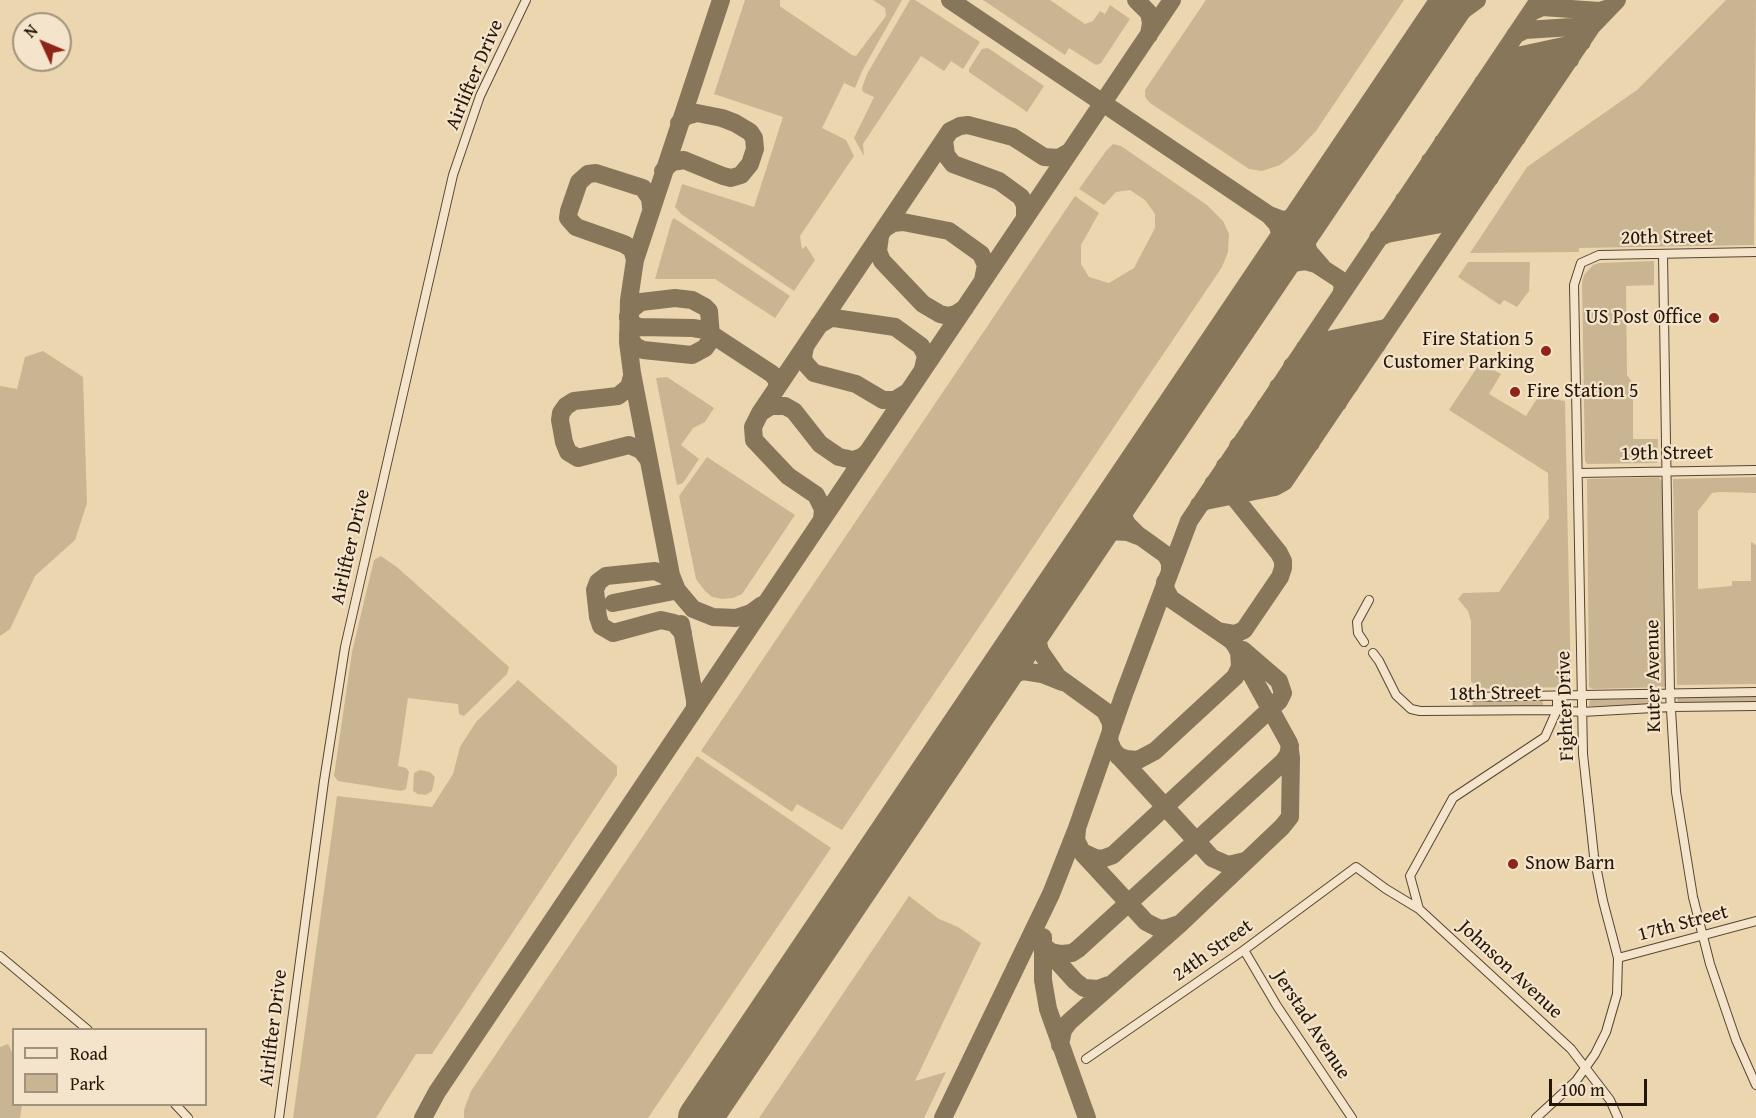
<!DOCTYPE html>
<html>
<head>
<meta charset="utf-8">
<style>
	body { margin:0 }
	#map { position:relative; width:1756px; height:1118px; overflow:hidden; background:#ecd6af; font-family:"Gentium Book Plus",serif }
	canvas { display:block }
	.legend { position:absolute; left:12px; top:1028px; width:195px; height:78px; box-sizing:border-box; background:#f3e4cb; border:2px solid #a0927d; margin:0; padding:8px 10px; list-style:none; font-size:18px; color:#241607 }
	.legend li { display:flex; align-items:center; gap:12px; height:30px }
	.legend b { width:30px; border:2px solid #a0927d }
	.north { position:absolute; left:12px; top:12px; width:60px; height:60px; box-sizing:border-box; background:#f3e4cb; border:2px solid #a0927d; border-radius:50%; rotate:314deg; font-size:16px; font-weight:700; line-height:24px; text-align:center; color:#241607 }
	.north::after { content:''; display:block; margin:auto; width:21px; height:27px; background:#8f2418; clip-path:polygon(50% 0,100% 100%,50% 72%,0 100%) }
	.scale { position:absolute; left:1549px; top:1079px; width:98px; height:27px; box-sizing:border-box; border:3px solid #241607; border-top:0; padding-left:8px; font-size:18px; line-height:21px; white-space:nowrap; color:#241607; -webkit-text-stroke:4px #f3e4cb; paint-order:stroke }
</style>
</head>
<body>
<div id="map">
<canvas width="1756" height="1118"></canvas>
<ul class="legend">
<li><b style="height:8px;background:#f3e4cb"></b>Road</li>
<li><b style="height:16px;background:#cab592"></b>Park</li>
</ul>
<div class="north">N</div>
<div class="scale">100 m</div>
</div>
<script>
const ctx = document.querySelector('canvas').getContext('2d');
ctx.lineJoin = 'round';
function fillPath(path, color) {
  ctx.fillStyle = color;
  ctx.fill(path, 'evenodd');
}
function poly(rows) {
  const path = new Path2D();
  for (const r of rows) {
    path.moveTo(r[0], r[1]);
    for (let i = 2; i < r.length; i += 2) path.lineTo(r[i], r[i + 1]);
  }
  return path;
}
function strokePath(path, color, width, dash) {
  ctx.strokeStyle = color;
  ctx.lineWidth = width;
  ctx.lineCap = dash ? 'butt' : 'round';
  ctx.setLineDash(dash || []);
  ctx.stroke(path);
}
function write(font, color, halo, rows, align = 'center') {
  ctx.font = font + ' "Gentium Book Plus",serif';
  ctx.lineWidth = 4.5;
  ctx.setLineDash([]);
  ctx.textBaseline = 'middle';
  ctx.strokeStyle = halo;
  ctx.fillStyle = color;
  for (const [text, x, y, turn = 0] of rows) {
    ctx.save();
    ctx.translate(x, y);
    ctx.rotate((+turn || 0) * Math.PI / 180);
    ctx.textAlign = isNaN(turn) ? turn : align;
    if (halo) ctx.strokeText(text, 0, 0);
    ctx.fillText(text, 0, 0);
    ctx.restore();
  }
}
fillPath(poly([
	[745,0,780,0,780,6,784,9,852,55,856,56,886,16,885,8,873,0,902,0,862,71,855,88,844,83,822,128,846,140,854,156,800,236,802,249,806,246,815,260,794,291,681,214,675,207,682,184,754,207,783,117,714,94],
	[910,0,915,0,980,42,963,69,951,61,944,71,921,56,863,144,864,156,854,138,874,97,863,92,862,88,867,74],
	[983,0,1050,0,1085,24,1093,21,1100,11,1105,14,1110,5,1130,19,1101,63,1096,65,1069,48,1065,55],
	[1206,0,1404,0,1316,131,1295,153,1280,165,1262,171,1249,169,1150,103,1145,97,1145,90],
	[1726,0,1756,0,1754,245,1579,248,1579,252,1470,253,1527,167,1637,90],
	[988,48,1044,86,1027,112,969,72,969,69,982,49],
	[1113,144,1121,146,1207,205,1223,221,1229,234,1228,252,1222,267,842,830,797,804,792,812,701,751,1075,196,1099,213,1081,245,1081,264,1089,277,1109,283,1134,268,1155,228,1155,214,1145,200,1130,190,1116,192,1104,205,1079,189,1106,151],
	[674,218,790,296,775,318,715,279,655,279,672,220],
	[1654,261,1654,285,1626,286,1627,375,1633,384,1633,439,1658,439,1657,463,1587,464,1585,461,1582,283,1584,275,1593,265,1599,263],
	[1468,262,1530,262,1529,291,1517,307,1504,300,1500,305,1458,277],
	[43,351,83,377,87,503,75,540,35,576,10,629,0,636,0,386,17,389,25,357],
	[1480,363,1501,374,1489,394,1526,416,1538,397,1565,401,1571,687,1477,689,1471,681,1471,621,1468,611,1458,599,1463,593,1499,592,1549,518,1548,473,1449,410],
	[667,377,714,408,705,422,693,428,681,445,699,459,683,483,677,485,656,378],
	[707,457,795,515,742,594,733,598,722,599,712,597,705,591,696,579,679,496],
	[1659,477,1662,482,1665,687,1593,689,1589,687,1587,479],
	[1756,477,1756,493,1721,492,1712,493,1698,511,1698,589,1732,586,1732,581,1751,581,1751,542,1756,545,1756,684,1677,685,1673,479],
	[381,556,398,568,509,667,507,674,464,716,459,714,458,704,408,698,398,766,406,768,409,772,406,789,401,791,338,781,334,776,352,652,374,560],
	[518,680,617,766,617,775,432,1054,416,1054,376,1118,293,1118,337,796,432,807,453,774,460,747,476,722],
	[1756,694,1756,702,1678,704,1677,695],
	[1662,696,1662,705,1589,706,1590,698],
	[1543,698,1543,707,1475,708,1472,704,1476,699],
	[697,756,831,848,648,1118,464,1118,464,1110,471,1091],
	[420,770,430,772,435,777,432,791,426,795,418,794,413,791,414,773],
	[909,896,939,919,958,927,981,943,915,1081,946,1072,924,1118,759,1118],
	[8,1044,13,1054,14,1104,22,1105,20,1118,0,1118,0,1047]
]), '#cab592');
strokePath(poly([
	[721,0,635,260,629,300,628,342,632,373,671,575,677,590,693,609,713,617,736,618,751,613,762,605],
	[950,0,1269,215,1282,220,1297,218,1306,213,1319,200],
	[1136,0,1149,13,1151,23,1149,35],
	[1531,12,1542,7,1600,11,1609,8],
	[1515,35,1525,30,1588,26,1595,22],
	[1429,38,1444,24,1477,0],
	[1497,63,1503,59,1582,42],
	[1483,83,1491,78,1560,64,1570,60],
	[1470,103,1476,98,1550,83,1556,79],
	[1457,122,1464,117,1537,103,1543,99],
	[944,140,946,155,953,164,999,181,1021,197,1025,205,1025,219],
	[1443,142,1452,137,1522,123,1530,118],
	[1430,161,1437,157,1510,142,1517,138],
	[663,171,672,162,684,160,723,176,731,178,741,175,750,164,755,149,754,138,750,132,735,123,722,118,697,113,686,116,679,123],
	[1418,180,1428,176,1497,162,1503,158],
	[1404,200,1411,196,1483,182,1490,178],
	[1314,207,1306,228,1305,240,1309,252,1322,267],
	[1269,215,1277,224,1282,237,1282,248,1276,264],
	[1392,219,1400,215,1469,202,1477,196],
	[885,228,893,223,903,222,949,231,981,254,986,265,983,280],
	[880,236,878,251,882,261,923,304,940,314,948,316,956,314,965,308],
	[1378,238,1387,234,1457,221,1463,216],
	[635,260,632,249,624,244,576,227,568,218,569,211,579,182,588,174,596,173,643,188,650,198,651,207],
	[1266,279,1286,264,1305,261,1316,264,1339,279,1343,285,1342,291],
	[628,316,633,324,639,327,693,328,705,330,772,374,777,380,777,387],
	[628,318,632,309,641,302,675,298,692,300,705,307,709,311,711,336,710,341,705,348,692,355,643,350,635,346,628,335],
	[819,325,829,319,834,318,895,327,921,346,926,356,923,369],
	[805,347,803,357,805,363,814,373,856,384,883,400,895,400,908,392],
	[1305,348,1313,343,1386,328,1390,325],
	[1292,366,1298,362,1371,348,1377,345],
	[632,376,629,387,618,396,574,401,566,406,561,413,560,420,564,442,568,452,578,458,629,445,641,450,648,459],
	[1278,387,1284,383,1358,368,1363,365],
	[1265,407,1271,403,1341,388,1350,385],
	[760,413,771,406,785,406,794,411,820,444,839,457,853,460,862,457,868,452],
	[1252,426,1259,421,1326,408,1338,403],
	[1238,446,1245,441,1315,427,1324,422],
	[1225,466,1231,461,1302,447,1311,443],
	[1213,484,1217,481,1291,466,1297,463],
	[1124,489,1121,506,1123,516,1127,524,1139,536],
	[1199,505,1205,501,1275,487,1284,482,1592,26,1617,0],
	[822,519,823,509,816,495,788,476,754,440,753,427,760,413,950,131,960,126,968,125,1013,137,1044,157,1059,158,1069,152],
	[1084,549,1099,536,1109,531,1128,532,1141,537,1166,555,1170,563,1170,570],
	[673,584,666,576,655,571,606,576,598,582,595,590,598,617,601,626,613,633,661,620,674,623,683,633],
	[613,603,674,591],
	[1040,614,1035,631,1040,651,1058,677,1105,711,1111,723,1111,731],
	[681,624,695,700,695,708],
	[1218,631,1235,634,1244,630,1280,577,1283,568,1283,561,1279,553,1226,487],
	[989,689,1006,677,1023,671,1042,674,1062,682],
	[1110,734,1109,740,1113,750,1212,858,1228,865,1245,861],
	[1118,756,1126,759,1138,760,1155,751,1235,677,1240,667,1239,651],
	[1077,830,1076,840,1082,852,1095,858,1102,859,1113,855,1279,701,1283,693,1279,681,1243,650],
	[1083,854,1146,922,1160,929,1167,928,1179,924],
	[1043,937,1043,980,1048,1009,1087,1118],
	[1046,948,1051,952,1061,954,1072,953,1078,949,1283,762,1288,755,1290,746],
	[1046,949,1075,981,1084,988,1098,989,1109,985],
	[1060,1045,1063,1030,1069,1022,1180,924,1282,827,1290,817,1291,758,1289,743,1235,645,1231,640,1171,599,1166,590,1165,582],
	[423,1118,437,1092,1172,0],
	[943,1118,1051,894,1077,828,1124,694,1189,521,1539,0]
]), '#88765b', 18);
strokePath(poly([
	[700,1118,1454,0]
]), '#88765b', 44);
const street = poly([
	[1663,254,1670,693,1676,792,1693,897,1710,964,1736,1040,1756,1085],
	[1579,473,1756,470],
	[1364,642,1358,633,1357,622,1369,600],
	[1373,653,1379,661,1396,695,1411,709,1420,711,1557,710,1582,712,1671,707,1756,706],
	[1468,697,1756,692],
	[1419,909,1410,876,1453,798,1545,737,1557,710,1557,696],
	[1244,950,1277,1006,1352,1118],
	[0,956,88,1030],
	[1618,958,1756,921],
	[1086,1059,1244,950,1356,867,1386,889,1419,909,1571,1049,1610,1100,1618,1118],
	[175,1104,188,1118],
	[279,1118,324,781,345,647,453,175,480,96,526,0],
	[1536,1118,1576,1081,1595,1054,1606,1032,1617,994,1618,958,1603,901,1594,856,1583,754,1574,285,1581,263,1599,255,1756,252]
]);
strokePath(street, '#564631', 10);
strokePath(street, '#f3e4cb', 8);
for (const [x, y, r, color] of [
	[1714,318,6,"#8f2418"],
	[1546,351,6,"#8f2418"],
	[1515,392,6,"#8f2418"],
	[1513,864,6,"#8f2418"]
]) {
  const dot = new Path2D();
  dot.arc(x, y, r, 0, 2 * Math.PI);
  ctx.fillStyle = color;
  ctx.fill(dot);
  strokePath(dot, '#f3e4cb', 2);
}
write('20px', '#241607', '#f3e4cb', [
	["Airlifter Drive",475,75,-67],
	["20th Street",1667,238,-1],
	["19th Street",1667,454,-1],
	["Airlifter Drive",351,547,-77],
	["Kuter Avenue",1654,676,-91],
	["18th Street",1495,694,-1],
	["Fighter Drive",1566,706,-92],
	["17th Street",1683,924,-15],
	["24th Street",1213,951,-35],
	["Johnson Avenue",1510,970,43],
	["Jerstad Avenue",1311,1025,57],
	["Airlifter Drive",274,1028,-83]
]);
write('20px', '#241607', '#f3e4cb', [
	["US Post Office",1702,318],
	["Fire Station 5",1534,340],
	["Customer Parking",1534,363],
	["Fire Station 5",1527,392,"left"],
	["Snow Barn",1525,864,"left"]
], 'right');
</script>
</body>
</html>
